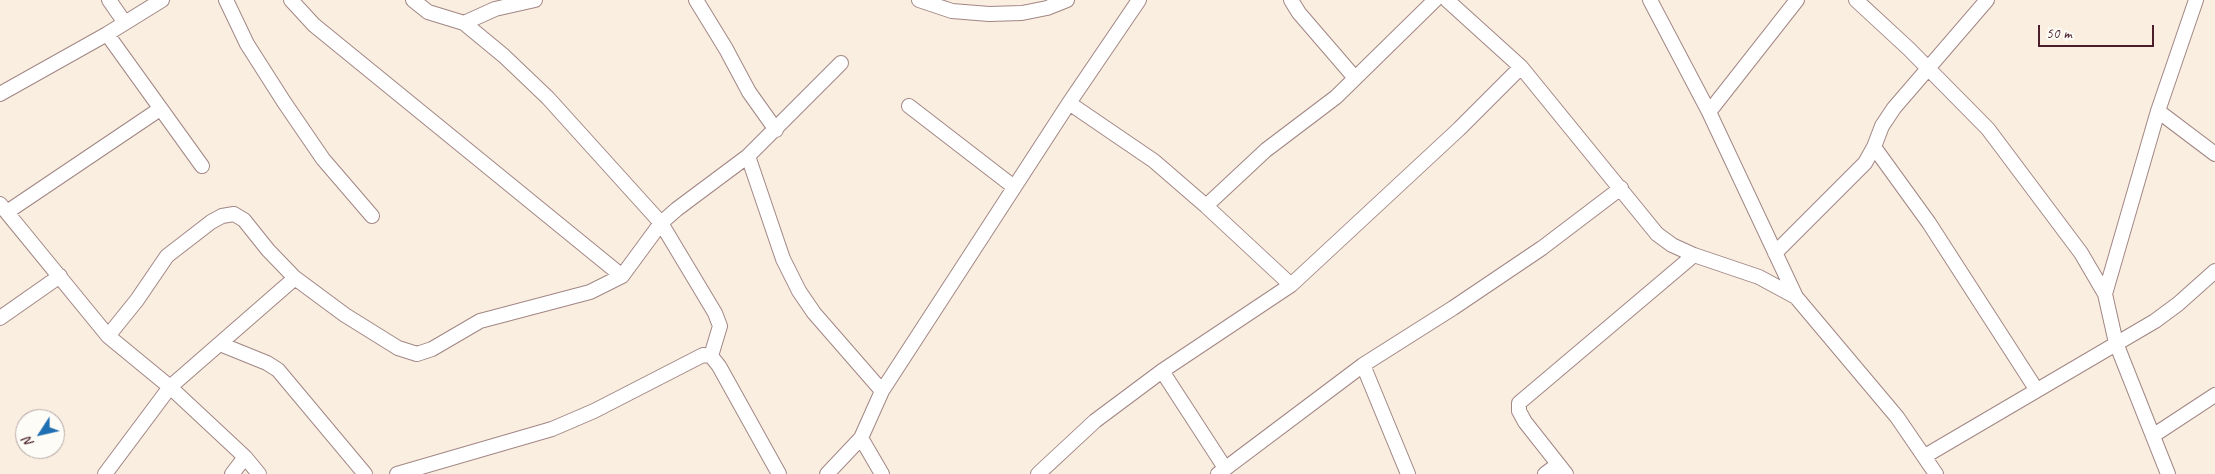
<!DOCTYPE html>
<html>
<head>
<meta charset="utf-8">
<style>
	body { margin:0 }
	#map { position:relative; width:2215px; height:474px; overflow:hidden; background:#f9eedf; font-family:Caveat,sans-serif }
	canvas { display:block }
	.north { position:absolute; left:15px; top:409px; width:50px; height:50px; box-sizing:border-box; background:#fdfcf7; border:1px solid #b5a4a5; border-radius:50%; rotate:235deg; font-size:14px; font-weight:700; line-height:20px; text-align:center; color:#4a1f2b }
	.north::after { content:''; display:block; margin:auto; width:18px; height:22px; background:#1f6fb2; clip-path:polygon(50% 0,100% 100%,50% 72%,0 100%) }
	.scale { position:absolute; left:2038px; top:25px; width:116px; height:22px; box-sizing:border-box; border:2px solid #4a1f2b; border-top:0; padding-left:6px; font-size:15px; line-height:18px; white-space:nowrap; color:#4a1f2b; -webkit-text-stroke:4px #fdfcf7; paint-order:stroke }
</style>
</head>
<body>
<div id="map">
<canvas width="2215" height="474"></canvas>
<div class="north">N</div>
<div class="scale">50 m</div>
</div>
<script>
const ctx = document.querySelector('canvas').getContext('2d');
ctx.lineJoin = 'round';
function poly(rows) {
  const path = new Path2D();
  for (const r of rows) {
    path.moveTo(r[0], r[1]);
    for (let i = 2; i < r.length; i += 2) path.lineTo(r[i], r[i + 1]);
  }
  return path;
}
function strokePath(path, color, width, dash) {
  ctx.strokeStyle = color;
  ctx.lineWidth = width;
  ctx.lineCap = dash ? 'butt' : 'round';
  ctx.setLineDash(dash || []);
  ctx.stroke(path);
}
const street = poly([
	[109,0,125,23],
	[226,0,247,44,284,102,323,159,372,216],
	[291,0,314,25,622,276],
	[413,0,428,12,464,23,504,56,548,98,661,223,715,313,720,326,711,356],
	[696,0,726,49,749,92,776,130],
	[919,0,952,11,989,14,1022,13,1047,8,1067,0],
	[1291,0,1299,13,1355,78],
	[1447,0,1521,67,1657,234,1672,245,1694,255,1759,277,1796,297],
	[1650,0,1709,112,1796,297,1897,417,1936,474],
	[1856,0,1909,49,1988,129,2081,253,2105,294],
	[464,23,495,9,535,0],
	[107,34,202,166],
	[0,94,107,34,162,0],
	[1069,103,1154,161,1206,206,1291,285],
	[909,106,1014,187],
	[2158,111,2215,154],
	[1709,112,1797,0],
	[1874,147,1929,223,2036,389],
	[748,156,783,259,799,291,814,313,882,391],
	[0,204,108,336,170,387,245,457,259,474],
	[1206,206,1266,150,1336,97,1435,0],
	[7,212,160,109],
	[1775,253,1865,163,1874,147,1882,126,1894,108,1987,0],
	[0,318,60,276],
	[108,336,137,300,167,256,211,222,222,216,234,214,244,220,268,250,295,278,345,315,398,348,417,354,432,349,480,321,590,292,622,276,661,223,677,209,748,156,841,63],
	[220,344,267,363,278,370,365,474],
	[1363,365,1408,474],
	[1162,371,1225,468],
	[2154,435,2215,395],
	[861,438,882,474],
	[1925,456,2155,321,2178,304,2215,271],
	[105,474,170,387,295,278],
	[232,474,245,457],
	[397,474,552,429,594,411,703,355,711,356,719,366,779,474],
	[827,474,861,438,882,391,1069,103,1139,0],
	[1038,474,1095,421,1162,371,1291,285,1459,129,1521,67],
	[1218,474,1363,365,1453,308,1542,248,1621,188],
	[1545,474,1557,465],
	[1566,474,1525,422,1519,411,1519,403,1694,255],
	[2168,474,2116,343,2105,294,2158,111,2196,0]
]);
strokePath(street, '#a28685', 16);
strokePath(street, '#fff', 14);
</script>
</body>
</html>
